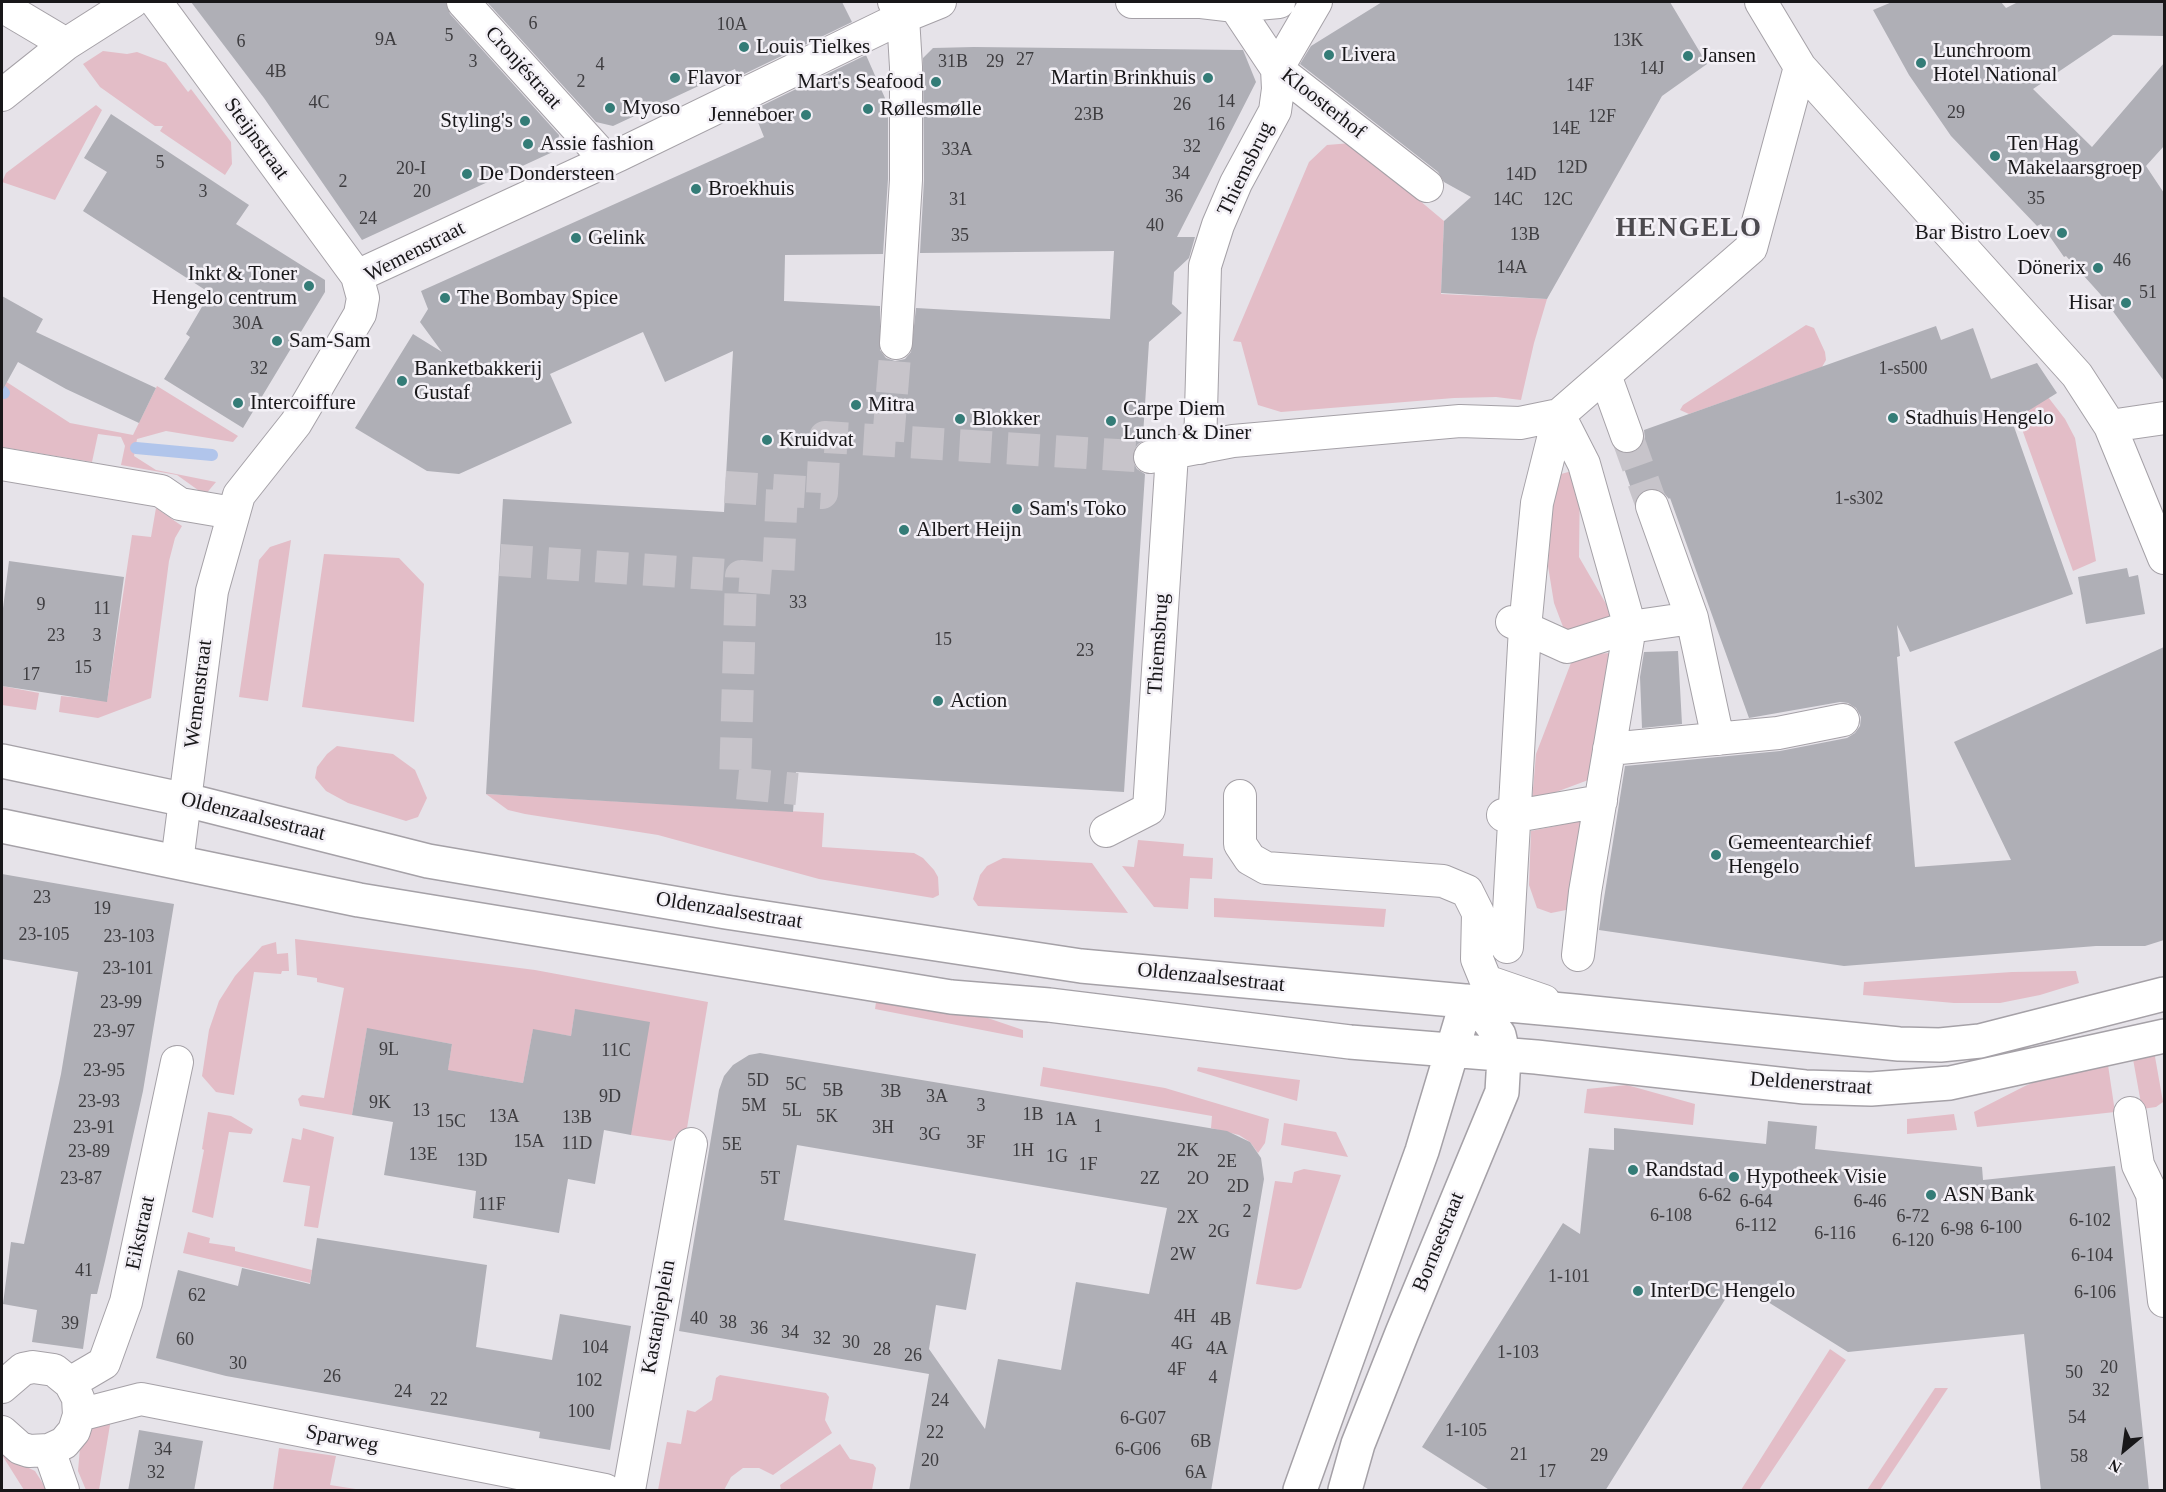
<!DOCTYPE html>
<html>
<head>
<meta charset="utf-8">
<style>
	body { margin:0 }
	#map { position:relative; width:2166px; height:1492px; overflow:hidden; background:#e6e3e9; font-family:"Times New Roman",serif }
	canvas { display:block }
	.frame { position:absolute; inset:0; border:3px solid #181719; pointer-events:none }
	.north { position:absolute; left:2094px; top:1420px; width:60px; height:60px; -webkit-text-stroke:4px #f3f0f6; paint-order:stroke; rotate:209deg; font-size:16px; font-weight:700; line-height:24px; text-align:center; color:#181719 }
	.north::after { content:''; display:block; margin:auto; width:21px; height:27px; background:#181719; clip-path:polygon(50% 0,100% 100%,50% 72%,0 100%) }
</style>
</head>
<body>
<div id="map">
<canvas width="2166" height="1492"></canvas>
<div class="frame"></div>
<div class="north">N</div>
</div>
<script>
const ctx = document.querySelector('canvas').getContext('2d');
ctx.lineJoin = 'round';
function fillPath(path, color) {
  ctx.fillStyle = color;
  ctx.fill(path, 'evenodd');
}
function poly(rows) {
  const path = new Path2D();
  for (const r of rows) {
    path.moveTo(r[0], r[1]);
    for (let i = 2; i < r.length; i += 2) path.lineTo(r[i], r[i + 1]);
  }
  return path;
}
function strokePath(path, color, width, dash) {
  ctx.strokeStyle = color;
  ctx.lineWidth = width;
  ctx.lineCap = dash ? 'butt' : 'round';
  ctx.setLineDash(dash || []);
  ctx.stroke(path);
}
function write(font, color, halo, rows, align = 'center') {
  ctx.font = font + ' "Times New Roman",serif';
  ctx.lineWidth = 5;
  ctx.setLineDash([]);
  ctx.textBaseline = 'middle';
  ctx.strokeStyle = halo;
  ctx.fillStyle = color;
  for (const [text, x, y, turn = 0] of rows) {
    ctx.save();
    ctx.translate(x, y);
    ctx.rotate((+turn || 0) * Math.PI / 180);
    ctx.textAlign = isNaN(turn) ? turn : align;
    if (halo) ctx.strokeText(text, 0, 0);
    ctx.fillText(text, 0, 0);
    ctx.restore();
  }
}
fillPath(poly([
	[103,51,127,54,137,52,166,63,188,92,191,89,231,142,232,164,225,175,160,131,163,126,155,126,100,87,83,64],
	[96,105,102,110,55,200,2,182,6,173],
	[1351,143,1444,221,1441,294,1547,299,1534,343,1521,400,1496,397,1454,398,1281,412,1258,405,1241,342,1233,341,1309,162,1327,145],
	[1806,325,1814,328,1825,352,1826,360,1822,367,1689,414,1680,410,1683,405],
	[2,379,70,423,133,435,157,386,238,436,233,442,166,431,137,439,134,456,156,470,216,482,205,495,177,475,121,465,125,446,121,437,98,434,92,462,2,447],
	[2048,397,2065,419,2075,438,2096,561,2073,571,2018,418],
	[1572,471,1580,478,1579,557,1609,609,1612,624,1568,640,1554,603,1548,566,1553,502,1561,474],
	[156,508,182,526,175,538,169,561,151,698,98,718,59,712,61,696,107,701,132,535,151,537],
	[291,540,268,701,239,697,259,560,270,547],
	[324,554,399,558,424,584,414,722,302,707],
	[1610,653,1591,779,1532,801,1536,754,1574,655],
	[2,686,39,693,36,710,2,705],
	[337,746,393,754,415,770,427,798,418,817,406,821,348,803,326,791,315,778,317,767,327,754],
	[486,794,824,813,822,847,914,853,923,858,934,870,938,877,939,895,933,898,819,879,658,835,525,814,508,810],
	[1585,820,1574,894,1566,910,1551,913,1537,908,1529,885,1531,831],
	[1138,840,1184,844,1183,856,1213,858,1212,879,1190,878,1188,909,1154,907,1122,866,1134,867],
	[1003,858,1092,863,1128,913,978,906,973,899,980,875,987,866],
	[1214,898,1386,909,1384,927,1214,917],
	[295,939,535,970,708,1002,687,1128,671,1141,631,1135,575,1010,571,1036,533,1030,523,1083,470,1074,444,1093,452,1044,367,1029,352,1115,300,1106,298,1099,302,1095,324,1098,344,988,317,982,317,978,297,975],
	[276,942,277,954,288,953,289,971,282,971,281,974,254,972,234,1095,216,1092,202,1076,209,1030,219,1001,235,976,262,946],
	[2076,971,2079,983,2040,995,2000,1003,1954,1003,1863,995,1864,982,2012,972],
	[877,995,967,1011,1023,1030,1023,1038,875,1009],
	[2154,1051,2163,1102,2156,1107,2142,1109,2133,1059],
	[2108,1065,2115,1112,1977,1127,1974,1112,2025,1086,2044,1078],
	[1043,1067,1165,1088,1269,1119,1265,1143,1258,1153,1250,1142,1239,1135,1211,1128,1212,1116,1040,1086],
	[1198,1067,1300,1080,1297,1101,1197,1071],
	[1627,1085,1695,1104,1693,1125,1584,1113,1587,1089],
	[208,1112,231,1116,253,1129,251,1134,229,1132,213,1218,192,1212,204,1150,202,1149],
	[1954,1114,1957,1130,1907,1134,1907,1119],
	[1284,1123,1336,1132,1348,1157,1281,1145],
	[303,1128,334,1137,318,1228,304,1226,310,1186,283,1182,292,1138,301,1140],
	[1304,1169,1341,1175,1301,1288,1296,1290,1256,1284,1275,1181,1292,1183,1294,1172],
	[188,1232,210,1238,209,1243,235,1247,235,1251,312,1270,310,1283,183,1253],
	[1830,1349,1846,1360,1759,1490,1741,1490],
	[720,1375,826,1393,829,1397,825,1420,832,1433,773,1475,759,1468,743,1468,731,1477,724,1490,658,1490,667,1442,681,1444,687,1410,695,1412,712,1400,716,1378],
	[1935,1388,1948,1388,1880,1490,1867,1490],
	[111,1419,99,1490,86,1490,78,1471,80,1447,94,1425],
	[840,1444,850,1459,873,1464,876,1468,872,1490,781,1490,780,1485],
	[279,1448,336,1456,330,1485,362,1490,273,1490],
	[2,1455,35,1471,47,1490,24,1490]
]), '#e3bdc7');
strokePath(poly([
	[2,391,4,393],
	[136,448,212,455]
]), '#b1c5eb', 12);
fillPath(poly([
	[191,2,446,2,450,14,559,135,557,150,362,240,264,98],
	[487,2,842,2,852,22,738,77,735,69,613,126,596,122],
	[1382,2,1670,2,1707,64,1662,96,1547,299,1441,293,1444,221,1471,197,1444,182,1438,172,1300,64,1311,46],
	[1892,2,2001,2,2006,8,2018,2,2164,2,2164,36,2113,35,2033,89,2092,147,2164,63,2164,146,2146,166,2164,193,2164,381,2101,295,2066,256,2064,257,2041,224,2037,226,1951,136,1909,75,1873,10],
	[974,47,1243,50,1256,82,1177,237,1195,237,1189,258,1174,272,1172,304,1182,313,1149,342,1143,436,1147,439,1138,444,1133,451,1132,460,1137,469,1145,474,1124,792,796,772,793,812,486,794,503,499,724,512,733,351,665,382,643,332,550,374,572,423,459,474,427,471,355,428,413,334,442,352,420,322,428,309,421,291,764,137,753,110,866,55,888,105,888,179,883,254,785,255,784,301,880,306,880,350,886,358,895,361,905,359,911,352,916,308,1110,319,1114,251,920,253,924,180,923,58,933,48],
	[111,114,249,205,236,224,325,280,325,292,243,428,164,379,190,337,186,334,210,293,83,211,107,172,84,158],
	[2,296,43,319,36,332,156,388,139,423,66,389,18,362,2,391],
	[1936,326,1941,340,1973,328,1991,379,2037,363,2057,393,2012,421,2073,594,1910,652,1897,625,1900,656,1897,657,1915,867,2011,860,1954,742,2164,647,2164,940,2145,946,2096,946,1844,966,1599,930,1625,766,1780,751,1847,738,1855,733,1860,726,1861,717,1856,708,1848,703,1840,702,1749,718,1670,498,1669,499,1663,492,1655,488,1645,489,1635,500,1618,451,1633,453,1640,448,1645,440,1644,430],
	[9,561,124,577,107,702,2,686,2,616],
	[2127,568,2129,577,2138,575,2145,614,2086,624,2078,577],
	[1678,651,1682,724,1642,728,1640,677,1644,652],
	[2,874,174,904,143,1091,105,1261,97,1294,91,1294,83,1349,32,1342,37,1310,3,1304,11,1242,24,1244,61,1074,78,972,2,959],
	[575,1009,650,1022,631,1135,604,1130,595,1184,568,1179,559,1233,473,1218,476,1191,384,1175,393,1122,352,1115,367,1028,452,1044,448,1070,523,1083,533,1029,571,1036],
	[760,1053,1227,1131,1250,1142,1261,1158,1264,1179,1211,1491,909,1491,929,1374,679,1331,719,1090,724,1076,733,1065,749,1055],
	[797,1145,1167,1208,1149,1294,1076,1282,1061,1370,998,1359,985,1429,929,1349,936,1305,966,1310,976,1254,784,1220],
	[1768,1121,1817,1126,1815,1149,1982,1167,1983,1180,2115,1166,2149,1491,2041,1491,2024,1334,1848,1352,1736,1282,1605,1491,1491,1491,1422,1447,1563,1223,1580,1234,1589,1148,1614,1150,1614,1128,1766,1144],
	[317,1238,487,1265,476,1347,552,1360,560,1314,631,1326,610,1450,539,1438,540,1432,226,1376,156,1358,178,1270,238,1286,242,1268,310,1284],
	[139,1430,203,1441,194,1491,128,1491]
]), '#afafb6');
strokePath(poly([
	[1627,436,1652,506],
	[888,441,896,343],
	[725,487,822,493,825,437,1150,457],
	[782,490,778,579,741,576,735,783,797,789],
	[500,560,741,576]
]), '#c7c4ca', 32, [32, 16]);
const street = poly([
	[156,2,357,276,363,298,360,314,296,423,239,495,212,591,177,862],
	[463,2,607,161],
	[894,2,903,17,906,67,906,180,896,343],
	[1132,2,1201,2,1235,6,1279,2],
	[1761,2,1800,67,2077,375,2110,426,2164,558],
	[2,6,66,44],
	[1235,6,1277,69,1427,186],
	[2,95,66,44,132,2],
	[357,276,619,155,903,17,940,2],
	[1605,375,1627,436],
	[1559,415,1584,464,1630,627,1585,892,1578,955],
	[1559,415,1751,248,1800,67],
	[2110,426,2164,418],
	[1200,448,1205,266,1218,225,1236,183,1275,111,1278,89,1277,69,1316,2],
	[1150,457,1233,441,1460,421,1520,423,1559,415],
	[2,464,161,491,180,504,233,513],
	[1652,506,1692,618],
	[1512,622,1567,647,1630,627,1692,618,1718,739],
	[1609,749,1778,733,1843,720],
	[1240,796,1240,844,1250,859,1266,868,1443,881,1467,891,1478,913,1477,959,1486,981,1544,1001],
	[1503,815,1516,816,1601,801],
	[1106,831,1149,809,1172,454],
	[1507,947,1525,628,1537,503,1559,415],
	[2130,1113,2138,1165,2152,1194,2164,1301],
	[70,1383,104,1363,126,1302,177,1062],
	[2,1387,23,1369,33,1367,54,1370,70,1383,78,1398,79,1415,74,1431,64,1443,49,1450,29,1451,20,1448,2,1432],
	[79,1415,141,1399,605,1490],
	[49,1450,63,1490],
	[629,1490,691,1144]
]);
const secondary = poly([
	[2,761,186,800,428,861,726,912,1081,966,1574,1011,1899,1044,1940,1045,1980,1041,2164,994],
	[2,826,359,900,951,997,1049,1005,1350,1042,1536,1057,1805,1087,1871,1089,1950,1083,2164,1036],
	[1300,1490,1422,1151,1467,1001],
	[1345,1490,1358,1444,1402,1333,1502,1092,1504,1057,1499,1035,1488,1020,1467,1001]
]);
strokePath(street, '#a5a1a7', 34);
strokePath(secondary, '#a5a1a7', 36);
strokePath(street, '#fff', 32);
strokePath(secondary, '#fff', 33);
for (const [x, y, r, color] of [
	[744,47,6,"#347c77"],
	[1329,55,6,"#347c77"],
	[1688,56,6,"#347c77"],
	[1921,63,6,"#347c77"],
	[675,78,6,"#347c77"],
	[1208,78,6,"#347c77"],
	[936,82,6,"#347c77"],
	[610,108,6,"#347c77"],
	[868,109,6,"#347c77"],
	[806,115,6,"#347c77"],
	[525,121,6,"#347c77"],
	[528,144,6,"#347c77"],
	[1995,156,6,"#347c77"],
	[467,174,6,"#347c77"],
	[696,189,6,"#347c77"],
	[2062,233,6,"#347c77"],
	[576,238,6,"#347c77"],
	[2098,268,6,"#347c77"],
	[309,286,6,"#347c77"],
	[445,298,6,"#347c77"],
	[2126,303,6,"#347c77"],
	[277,341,6,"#347c77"],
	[402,381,6,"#347c77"],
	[238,403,6,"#347c77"],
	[856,405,6,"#347c77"],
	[1893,418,6,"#347c77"],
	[960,419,6,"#347c77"],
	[1111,421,6,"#347c77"],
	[767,440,6,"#347c77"],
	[1017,509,6,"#347c77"],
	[904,530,6,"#347c77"],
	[938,701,6,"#347c77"],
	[1716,855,6,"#347c77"],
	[1633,1170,6,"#347c77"],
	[1734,1177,6,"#347c77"],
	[1931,1195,6,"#347c77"],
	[1638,1291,6,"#347c77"]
]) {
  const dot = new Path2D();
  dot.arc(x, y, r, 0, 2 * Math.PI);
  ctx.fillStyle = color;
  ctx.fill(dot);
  strokePath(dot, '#f3f0f6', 2);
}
write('18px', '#3e3d40', null, [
	["6",533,24],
	["10A",732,25],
	["5",449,36],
	["9A",386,40],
	["13K",1628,41],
	["6",241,42],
	["27",1025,60],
	["3",473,62],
	["31B",953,62],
	["29",995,62],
	["4",600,65],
	["14J",1652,69],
	["4B",276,72],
	["2",581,82],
	["14F",1580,86],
	["14",1226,102],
	["4C",319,103],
	["26",1182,105],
	["29",1956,113],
	["23B",1089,115],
	["12F",1602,117],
	["16",1216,125],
	["14E",1566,129],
	["32",1192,147],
	["33A",957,150],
	["5",160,163],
	["12D",1572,168],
	["20-I",411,169],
	["34",1181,174],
	["14D",1521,175],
	["2",343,182],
	["3",203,192],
	["20",422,192],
	["36",1174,197],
	["35",2036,199],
	["31",958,200],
	["14C",1508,200],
	["12C",1558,200],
	["24",368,219],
	["40",1155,226],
	["13B",1525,235],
	["35",960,236],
	["46",2122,261],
	["14A",1512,268],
	["51",2148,293],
	["30A",248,324],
	["32",259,369],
	["1-s500",1903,369],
	["1-s302",1859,499],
	["33",798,603],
	["9",41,605],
	["11",102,609],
	["23",56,636],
	["3",97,636],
	["15",943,640],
	["23",1085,651],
	["15",83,668],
	["17",31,675],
	["23",42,898],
	["19",102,909],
	["23-105",44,935],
	["23-103",129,937],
	["23-101",128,969],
	["23-99",121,1003],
	["23-97",114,1032],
	["9L",389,1050],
	["11C",616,1051],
	["23-95",104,1071],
	["5D",758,1081],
	["5C",796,1085],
	["5B",833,1091],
	["3B",891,1092],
	["9D",610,1097],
	["3A",937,1097],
	["23-93",99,1102],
	["9K",380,1103],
	["5M",754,1106],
	["3",981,1106],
	["13",421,1111],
	["5L",792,1111],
	["1B",1033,1115],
	["13A",504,1117],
	["5K",827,1117],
	["13B",577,1118],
	["1A",1066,1120],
	["15C",451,1122],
	["1",1098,1127],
	["23-91",94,1128],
	["3H",883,1128],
	["3G",930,1135],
	["15A",529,1142],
	["3F",976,1143],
	["11D",577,1144],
	["5E",732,1145],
	["1H",1023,1151],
	["2K",1188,1151],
	["23-89",89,1152],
	["13E",423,1155],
	["1G",1057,1157],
	["13D",472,1161],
	["2E",1227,1162],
	["1F",1088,1165],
	["23-87",81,1179],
	["5T",770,1179],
	["2Z",1150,1179],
	["2O",1198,1179],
	["2D",1238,1187],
	["6-62",1715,1196],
	["6-64",1756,1202],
	["6-46",1870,1202],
	["11F",492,1205],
	["2",1247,1212],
	["6-108",1671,1216],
	["6-72",1913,1217],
	["2X",1188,1218],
	["6-102",2090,1221],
	["6-112",1756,1226],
	["6-100",2001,1228],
	["6-98",1957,1230],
	["2G",1219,1232],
	["6-116",1835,1234],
	["6-120",1913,1241],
	["2W",1183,1255],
	["6-104",2092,1256],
	["41",84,1271],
	["1-101",1569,1277],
	["6-106",2095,1293],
	["62",197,1296],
	["4H",1185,1317],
	["40",699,1319],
	["4B",1221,1320],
	["38",728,1323],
	["39",70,1324],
	["36",759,1329],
	["34",790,1333],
	["32",822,1339],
	["60",185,1340],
	["30",851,1343],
	["4G",1182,1344],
	["104",595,1348],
	["4A",1217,1349],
	["28",882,1350],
	["1-103",1518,1353],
	["26",913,1356],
	["30",238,1364],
	["20",2109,1368],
	["4F",1177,1370],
	["50",2074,1373],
	["26",332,1377],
	["4",1213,1378],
	["102",589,1381],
	["32",2101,1391],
	["24",403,1392],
	["22",439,1400],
	["24",940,1401],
	["100",581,1412],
	["54",2077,1418],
	["6-G07",1143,1419],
	["1-105",1466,1431],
	["22",935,1433],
	["6B",1201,1442],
	["34",163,1450],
	["6-G06",1138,1450],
	["21",1519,1455],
	["29",1599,1456],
	["58",2079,1457],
	["20",930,1461],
	["17",1547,1472],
	["32",156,1473],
	["6A",1196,1473]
]);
write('21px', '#181719', '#f3f0f6', [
	["Louis Tielkes",756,47],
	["Lunchroom",1933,51],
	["Hotel National",1933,75],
	["Livera",1341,55],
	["Jansen",1700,56],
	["Flavor",687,78],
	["Martin Brinkhuis",1196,78,"right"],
	["Mart's Seafood",924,82,"right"],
	["Myoso",622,108],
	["Røllesmølle",880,109],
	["Jenneboer",794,115,"right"],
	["Styling's",513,121,"right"],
	["Assie fashion",540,144],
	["Ten Hag",2007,144],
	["Makelaarsgroep",2007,168],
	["De Dondersteen",479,174],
	["Broekhuis",708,189],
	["Bar Bistro Loev",2050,233,"right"],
	["Gelink",588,238],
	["Dönerix",2086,268,"right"],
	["Inkt & Toner",297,274,"right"],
	["Hengelo centrum",297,298,"right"],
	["The Bombay Spice",457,298],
	["Hisar",2114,303,"right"],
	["Sam-Sam",289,341],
	["Banketbakkerij",414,369],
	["Gustaf",414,393],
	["Intercoiffure",250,403],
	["Mitra",868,405],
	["Carpe Diem",1123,409],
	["Lunch & Diner",1123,433],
	["Stadhuis Hengelo",1905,418],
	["Blokker",972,419],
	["Kruidvat",779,440],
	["Sam's Toko",1029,509],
	["Albert Heijn",916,530],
	["Action",950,701],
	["Gemeentearchief",1728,843],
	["Hengelo",1728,867],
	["Randstad",1645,1170],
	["Hypotheek Visie",1746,1177],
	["ASN Bank",1943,1195],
	["InterDC Hengelo",1650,1291]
], 'left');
write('21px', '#181719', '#f3f0f6', [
	["Cronjéstraat",523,68,48],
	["Kloosterhof",1323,104,38],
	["Steijnstraat",256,139,54],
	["Thiemsbrug",1246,169,-64],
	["Wemenstraat",415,252,-27],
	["Thiemsbrug",1159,644,-86],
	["Wemenstraat",199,694,-83],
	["Oldenzaalsestraat",253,817,14],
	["Oldenzaalsestraat",729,911,9],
	["Oldenzaalsestraat",1211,978,6],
	["Deldenerstraat",1811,1084,4],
	["Eikstraat",141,1233,-78],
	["Bornsestraat",1439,1242,-68],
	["Kastanjeplein",659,1317,-80],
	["Sparweg",342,1439,11]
]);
ctx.letterSpacing = '1.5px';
write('bold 27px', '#4c4a4f', '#f3f0f6', [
	["HENGELO",1689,229]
]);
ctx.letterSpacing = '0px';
</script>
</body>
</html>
